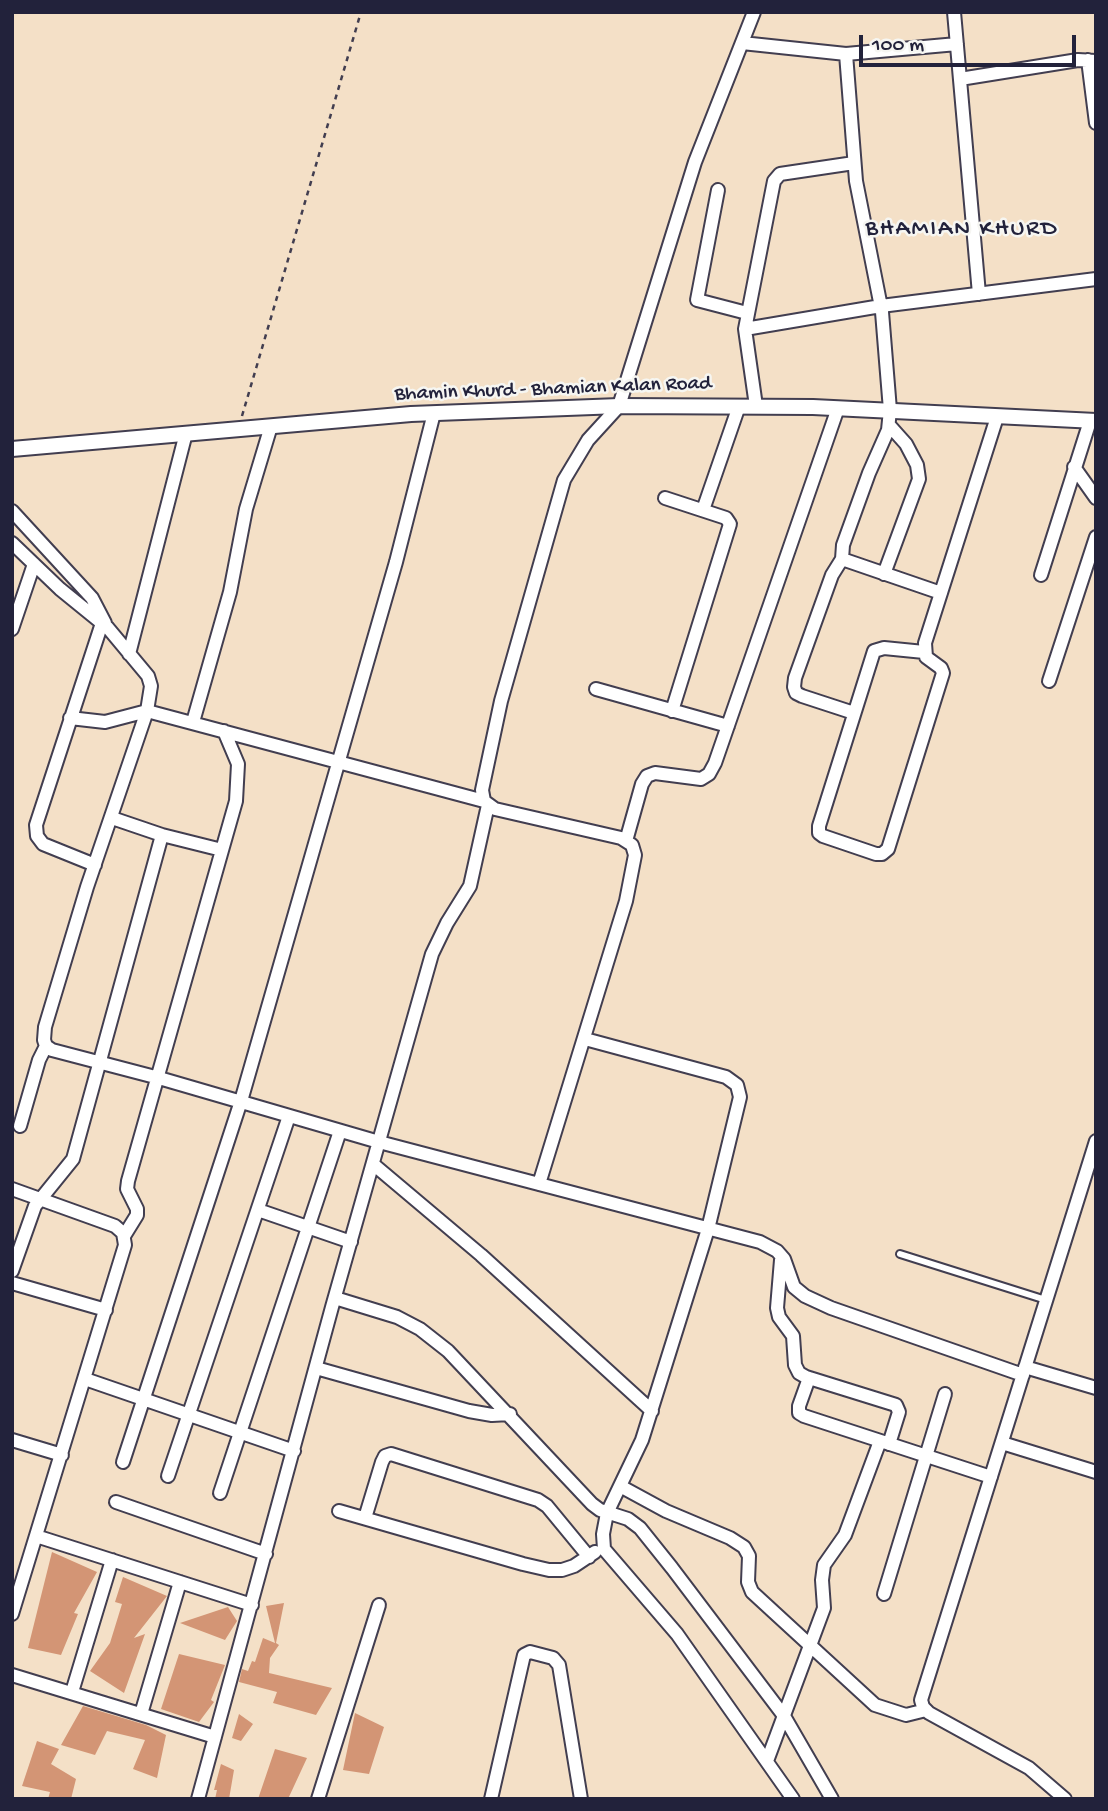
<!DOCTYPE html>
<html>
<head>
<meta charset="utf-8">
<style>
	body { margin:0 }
	#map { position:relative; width:1108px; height:1811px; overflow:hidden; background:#f4e0c7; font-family:"Gochi Hand",sans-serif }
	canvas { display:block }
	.frame { position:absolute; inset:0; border:14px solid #22223b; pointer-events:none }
	.scale { position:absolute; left:859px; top:35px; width:217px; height:32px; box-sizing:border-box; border:4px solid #22223b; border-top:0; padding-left:9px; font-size:21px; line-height:24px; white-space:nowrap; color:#22223b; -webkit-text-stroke:5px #f6f6f2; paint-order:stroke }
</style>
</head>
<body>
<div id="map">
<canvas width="1108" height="1811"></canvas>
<div class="frame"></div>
<div class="scale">100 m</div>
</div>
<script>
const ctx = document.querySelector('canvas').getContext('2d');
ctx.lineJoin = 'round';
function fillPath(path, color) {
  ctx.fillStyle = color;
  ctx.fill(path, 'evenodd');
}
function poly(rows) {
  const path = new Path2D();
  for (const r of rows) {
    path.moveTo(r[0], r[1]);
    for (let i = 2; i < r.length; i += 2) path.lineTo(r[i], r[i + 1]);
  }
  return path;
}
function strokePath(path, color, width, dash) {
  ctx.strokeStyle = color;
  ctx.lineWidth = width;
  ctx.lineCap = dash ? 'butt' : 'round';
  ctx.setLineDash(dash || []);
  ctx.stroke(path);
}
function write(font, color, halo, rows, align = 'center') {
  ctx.font = font + ' "Gochi Hand",sans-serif';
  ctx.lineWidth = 5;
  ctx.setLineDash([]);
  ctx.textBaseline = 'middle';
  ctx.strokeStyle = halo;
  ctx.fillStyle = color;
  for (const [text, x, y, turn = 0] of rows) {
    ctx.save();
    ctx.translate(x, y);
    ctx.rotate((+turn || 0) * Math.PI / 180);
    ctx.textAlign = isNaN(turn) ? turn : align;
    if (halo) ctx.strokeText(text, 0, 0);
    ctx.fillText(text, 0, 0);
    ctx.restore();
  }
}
fillPath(poly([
	[52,1552,97,1572,74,1613,78,1614,61,1655,28,1648],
	[123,1577,167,1596,134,1638,145,1634,124,1693,90,1671,110,1643,122,1604,115,1602],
	[284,1603,276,1643,279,1645,270,1658,269,1673,332,1688,316,1715,273,1703,277,1692,239,1682,242,1669,248,1671,252,1661,255,1662,263,1638,275,1643,266,1606],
	[228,1607,237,1621,225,1640,180,1623],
	[179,1654,225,1665,211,1700,214,1702,199,1722,161,1709],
	[83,1706,146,1725,166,1735,157,1778,133,1769,145,1740,107,1731,95,1755,61,1745],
	[355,1713,384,1727,369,1774,343,1770],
	[239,1714,253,1724,241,1741,232,1738],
	[37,1741,59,1749,51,1764,76,1779,71,1799,48,1799,50,1792,22,1786],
	[275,1749,307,1758,288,1799,258,1799],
	[221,1764,234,1770,229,1799,215,1799,217,1790,214,1790]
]), '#d39575');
const service = poly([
	[900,1254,1046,1300]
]);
const minor = poly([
	[954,12,979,294],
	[742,43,846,54,856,181,882,312,890,410,888,430,869,473,843,545,842,559,941,593],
	[846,54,957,44],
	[1088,60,1096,123],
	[960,79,1078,60,1096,61],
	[718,190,697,300,747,313],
	[745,329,881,306,1096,279],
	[756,406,745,329,774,181,780,174,854,163],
	[1074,467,1096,498],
	[665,498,726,518,730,524,672,711],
	[703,510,739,406],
	[12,511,92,598,105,623],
	[12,543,60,589,108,628,148,676,151,686,147,711,87,887,45,1027,44,1040,46,1046,52,1050,159,1078,379,1142,760,1242,777,1251,784,1259,794,1287,805,1296,831,1308,1023,1375],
	[842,559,832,575,795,678,794,687,796,693,802,696,854,713],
	[884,574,919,479,917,465,906,444,889,425],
	[1041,575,1090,421],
	[12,629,34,564],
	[924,652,884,648,874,651,819,826,819,833,823,836,876,854,882,854,888,849,943,673,941,668,926,657,925,643,997,417],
	[129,654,186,433],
	[1049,681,1096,537],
	[596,689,728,726],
	[70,718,105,722,147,711,484,801],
	[193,722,230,592,246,509,271,426],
	[112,818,162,835,222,850],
	[626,841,642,784,647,776,655,773,701,779,709,774,715,763,838,408],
	[95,865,43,844,37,836,36,825,102,623],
	[585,1039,726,1077,737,1085,740,1097,708,1229,642,1440,607,1513,603,1534,604,1549,677,1634,793,1799],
	[20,1126,39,1060,46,1046],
	[373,1164,481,1255,652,1411],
	[539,1184,626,901,635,855,632,845,621,838,495,809,484,801,482,790,501,701,564,480,588,440,619,406,695,162,754,12],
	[12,1189,115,1226,123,1233,125,1245,12,1614],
	[258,1210,351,1242],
	[124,1236,137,1215,137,1209,127,1189,128,1181,236,801,238,764,224,731],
	[781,1260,777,1308,779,1317,793,1336,795,1365,799,1373,806,1377,896,1405,899,1412,889,1444],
	[12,1271,35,1206,73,1159,162,835],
	[12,1283,106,1310],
	[335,1298,397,1317,420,1329,448,1351,592,1504,600,1510,628,1519,640,1528,672,1568,784,1716,832,1799],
	[1025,1367,1096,1388],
	[316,1368,469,1411,492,1415,510,1414],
	[809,1378,799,1406,799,1413,804,1416,991,1477],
	[85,1379,294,1451],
	[12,1440,62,1455],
	[1002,1443,1096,1472],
	[123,1462,241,1101,396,562,434,413],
	[168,1476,289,1116],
	[620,1486,666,1511,730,1538,744,1547,749,1556,748,1582,752,1592,875,1705,906,1715,926,1710],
	[220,1493,340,1131],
	[116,1502,266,1554],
	[339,1511,523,1564,549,1570,562,1570,574,1566,595,1552],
	[365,1518,382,1462,385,1456,391,1454,538,1500,547,1506,589,1557],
	[36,1536,252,1605],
	[884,1594,945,1394],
	[12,1675,215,1737],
	[72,1692,112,1560],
	[141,1714,180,1582],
	[767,1761,824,1608,822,1580,824,1565,845,1535,880,1441],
	[198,1799,332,1307,432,954,447,923,470,886,488,805],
	[318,1799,379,1605],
	[491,1799,524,1655,530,1652,553,1658,559,1665,581,1799],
	[1065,1799,1029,1768,929,1713,923,1707,921,1700,1096,1141]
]);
const tertiary = poly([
	[12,449,411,414,619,406,813,407,1096,421]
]);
strokePath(service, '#423e50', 10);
strokePath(minor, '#423e50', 16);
strokePath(tertiary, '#423e50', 18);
strokePath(poly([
	[242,416,361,12]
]), '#423e50', 2.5, [5, 5]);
strokePath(service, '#fff', 6);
strokePath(minor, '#fff', 12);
strokePath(tertiary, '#fff', 14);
write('21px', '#22223b', '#f6f6f2', [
	["Bhamin Khurd - Bhamian Kalan Road",553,390,-2]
]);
ctx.letterSpacing = '2px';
write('24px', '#22223b', '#f6f6f2', [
	["BHAMIAN KHURD",962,230]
]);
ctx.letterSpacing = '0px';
</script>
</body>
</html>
